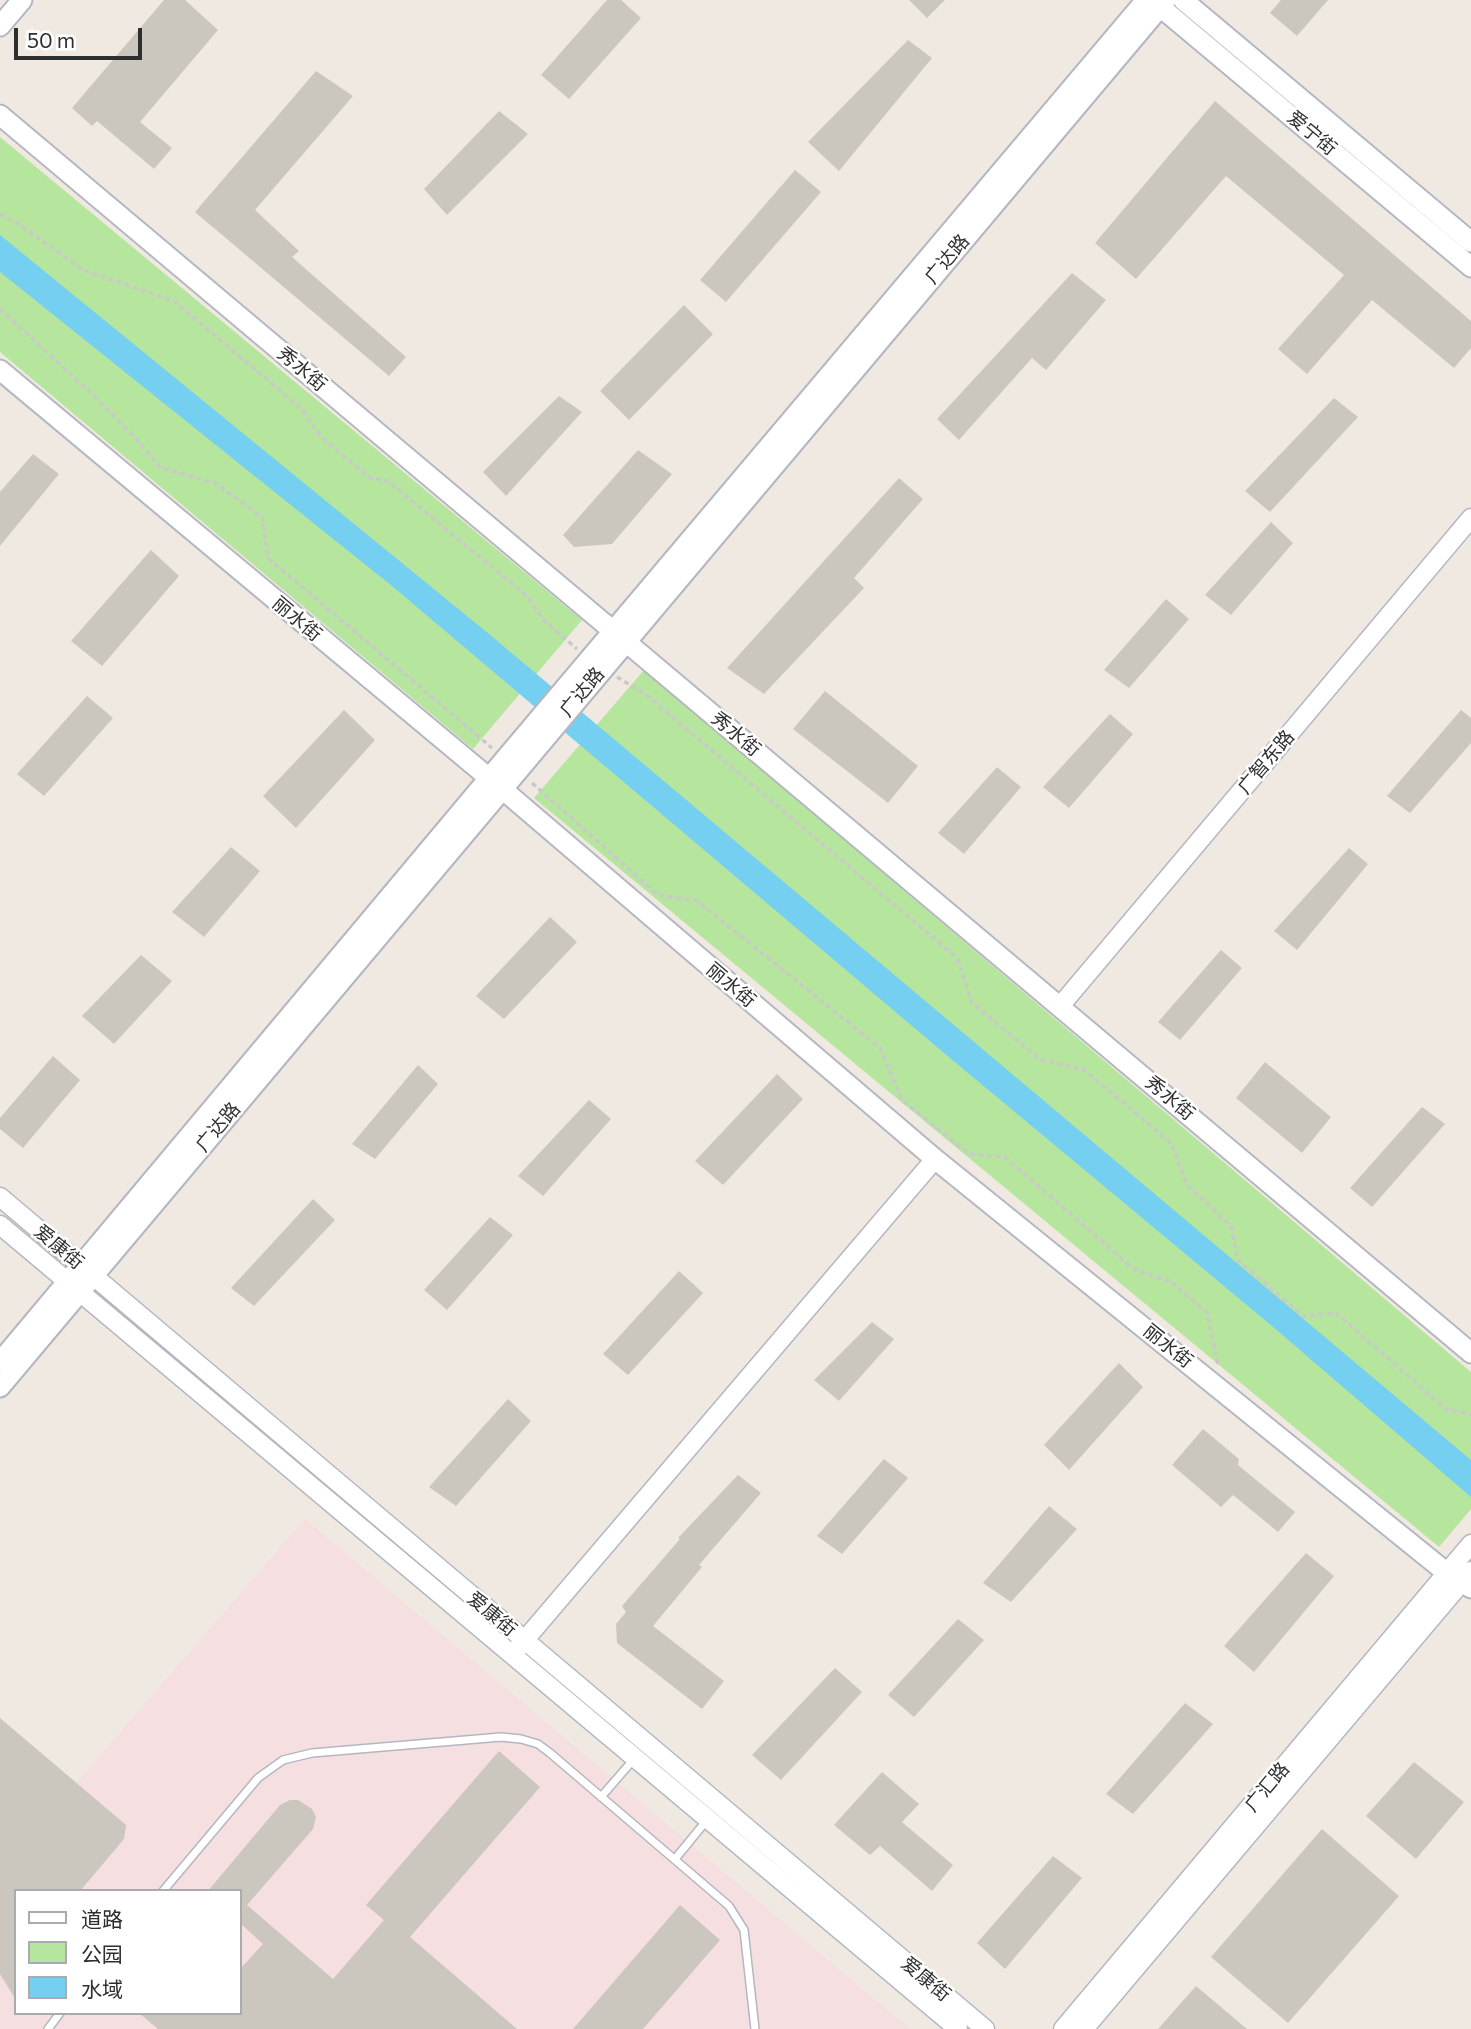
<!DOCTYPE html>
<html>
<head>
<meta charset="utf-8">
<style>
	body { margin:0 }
	#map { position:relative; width:1471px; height:2029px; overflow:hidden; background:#efe9e1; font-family:Commissioner,"Noto Sans SC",sans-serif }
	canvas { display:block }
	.legend { position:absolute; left:14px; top:1889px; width:228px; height:126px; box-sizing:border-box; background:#fff; border:2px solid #ababab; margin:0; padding:9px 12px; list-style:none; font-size:21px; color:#2e2e2e }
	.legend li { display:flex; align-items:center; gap:14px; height:35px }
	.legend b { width:35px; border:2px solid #ababab }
	.scale { position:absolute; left:14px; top:28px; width:128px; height:32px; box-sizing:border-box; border:4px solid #2e2e2e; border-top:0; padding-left:9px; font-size:21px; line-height:24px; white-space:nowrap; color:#2e2e2e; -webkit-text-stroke:5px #fff; paint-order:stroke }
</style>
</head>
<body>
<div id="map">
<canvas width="1471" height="2029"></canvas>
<ul class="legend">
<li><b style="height:9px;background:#fff"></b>道路</li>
<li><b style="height:19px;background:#b6e59e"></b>公园</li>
<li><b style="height:19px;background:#75cff0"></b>水域</li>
</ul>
<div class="scale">50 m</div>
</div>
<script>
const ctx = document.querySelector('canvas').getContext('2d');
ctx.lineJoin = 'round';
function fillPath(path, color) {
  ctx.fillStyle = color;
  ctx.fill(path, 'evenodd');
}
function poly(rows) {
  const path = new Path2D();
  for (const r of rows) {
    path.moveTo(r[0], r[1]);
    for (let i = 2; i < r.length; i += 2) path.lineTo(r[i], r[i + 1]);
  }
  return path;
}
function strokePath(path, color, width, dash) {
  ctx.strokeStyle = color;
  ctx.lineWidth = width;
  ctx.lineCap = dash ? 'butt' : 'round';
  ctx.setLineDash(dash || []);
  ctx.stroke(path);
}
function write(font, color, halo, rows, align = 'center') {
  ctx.font = font + ' Commissioner,"Noto Sans SC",sans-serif';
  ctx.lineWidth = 5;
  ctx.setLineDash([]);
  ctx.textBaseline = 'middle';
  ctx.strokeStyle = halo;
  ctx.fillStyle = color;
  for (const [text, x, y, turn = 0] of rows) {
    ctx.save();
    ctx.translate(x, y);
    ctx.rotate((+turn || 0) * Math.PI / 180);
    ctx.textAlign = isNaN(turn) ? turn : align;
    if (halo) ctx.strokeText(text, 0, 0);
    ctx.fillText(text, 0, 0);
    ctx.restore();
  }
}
fillPath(poly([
	[305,1519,910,2029,0,2029,0,1871],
	[16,1891,240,1891,240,2013,16,2013]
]), '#f5dfe0');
fillPath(poly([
	[0,137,582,620,473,749,0,352],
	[644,670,1471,1372,1471,1509,1439,1547,534,798]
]), '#b6e59e');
fillPath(poly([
	[0,235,489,634,1471,1460,1471,1497,1272,1326,950,1058,392,586,0,272]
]), '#75cff0');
fillPath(poly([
	[164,0,185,0,218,30,140,122,172,148,154,169,97,121,92,126,72,108],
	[607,0,621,0,641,18,569,99,541,75],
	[909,0,945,0,927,18],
	[1281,0,1328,0,1297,36,1270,13],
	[908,40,932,58,839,171,808,142],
	[316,71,353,96,255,210,299,251,292,257,406,357,389,376,195,212],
	[1215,101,1471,321,1471,348,1454,368,1372,300,1307,374,1278,349,1344,275,1226,176,1136,279,1095,243],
	[499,111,528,134,447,215,424,189],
	[795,170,821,192,726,302,700,280],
	[1072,273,1106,300,1046,370,1032,358,959,440,937,419],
	[684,305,713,334,629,420,600,391],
	[559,396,582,412,506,496,483,472],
	[1334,398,1358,417,1270,512,1245,491],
	[638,450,672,474,612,544,574,547,563,535],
	[33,454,59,474,0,546,0,492],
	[899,478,923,499,854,578,864,588,764,694,727,668],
	[1271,522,1293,543,1231,615,1205,595],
	[151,550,179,576,102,666,71,641],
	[1166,599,1189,619,1129,688,1104,670],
	[825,691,918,766,888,803,793,729],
	[87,696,113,718,44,796,17,774],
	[344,710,375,740,296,828,263,796],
	[1461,710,1471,718,1471,743,1410,813,1387,796],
	[1110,714,1133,734,1069,808,1043,787],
	[997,767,1021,787,964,854,938,833],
	[231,847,260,871,204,937,172,912],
	[1349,848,1368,864,1297,950,1274,931],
	[550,917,577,942,504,1019,476,996],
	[1221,950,1242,968,1180,1040,1158,1022],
	[141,955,172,981,114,1044,82,1016],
	[53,1056,80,1080,23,1148,0,1129,0,1118],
	[1265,1062,1331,1117,1302,1153,1236,1098],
	[418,1065,438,1084,375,1159,352,1144],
	[777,1074,803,1099,723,1185,695,1161],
	[589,1100,611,1119,543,1196,518,1176],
	[1422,1107,1445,1124,1372,1207,1350,1188],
	[313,1199,335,1220,254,1306,231,1288],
	[490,1217,513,1235,447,1310,424,1290],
	[679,1271,703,1293,628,1375,603,1354],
	[872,1322,894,1339,839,1401,814,1380],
	[1119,1363,1143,1387,1069,1470,1044,1445],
	[508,1399,531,1421,456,1506,429,1487],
	[1203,1429,1239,1459,1238,1465,1295,1512,1278,1532,1233,1495,1221,1507,1172,1465],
	[884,1459,908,1478,842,1554,817,1536],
	[738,1475,761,1493,699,1565,702,1567,653,1626,724,1681,702,1709,617,1643,616,1624,626,1612,622,1606,680,1539,678,1538],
	[1049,1506,1077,1529,1011,1602,983,1583],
	[1306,1553,1334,1576,1254,1672,1224,1646],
	[958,1619,984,1640,914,1717,888,1695],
	[835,1668,862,1692,781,1780,752,1755],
	[1185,1703,1213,1724,1133,1814,1106,1794],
	[0,1718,126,1825,124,1839,80,1891,16,1891,16,2000,0,1974],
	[499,1751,540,1787,410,1937,517,2029,158,2029,139,2013,240,2013,240,1969,263,1944,240,1923,240,1891,208,1891,280,1805,290,1800,298,1800,312,1809,316,1817,313,1829,247,1905,333,1979,384,1920,366,1905],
	[1414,1762,1464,1802,1416,1859,1366,1816],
	[882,1772,919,1804,902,1822,953,1865,932,1891,880,1846,870,1855,834,1825],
	[1322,1829,1399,1896,1288,2023,1211,1957],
	[1053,1856,1082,1878,1005,1969,977,1943],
	[680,1905,720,1940,643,2029,573,2029],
	[1196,1986,1247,2029,1158,2029]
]), '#cbc7bf');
const service = poly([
	[601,1797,634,1759],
	[675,1859,707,1820],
	[163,1891,258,1778,283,1760,312,1753,501,1737,521,1739,538,1744,550,1753,729,1906,744,1930,755,2029],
	[48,2029,60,2013]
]);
const tertiary = poly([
	[1061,1005,1471,518],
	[0,1197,985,2029],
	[0,1225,958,2029],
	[517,1649,935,1159],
	[1063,2029,1471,1544],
	[1084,2029,1471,1571]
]);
const secondary = poly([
	[1152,0,1471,267],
	[1183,0,1471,242],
	[0,26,22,0],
	[0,115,1471,1353],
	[0,370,501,788,935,1159,1447,1573,1471,1588],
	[0,1362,505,759,1146,0],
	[0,1387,1166,0]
]);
strokePath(service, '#b4b7c1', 10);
strokePath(tertiary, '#b4b7c1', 21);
strokePath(secondary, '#b4b7c1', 23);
strokePath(poly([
	[0,214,19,224,83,270,174,301,301,408,322,438,370,478,388,481,528,597,544,621,577,649],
	[0,309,90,392,130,432,161,468,215,483,262,517,268,558,492,748],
	[617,677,645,694,957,958,972,1003,1041,1060,1083,1069,1171,1143,1187,1185,1231,1226,1238,1260,1303,1316,1336,1313,1446,1409,1471,1414],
	[532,783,658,895,697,901,880,1048,902,1100,969,1154,1005,1157,1135,1270,1172,1282,1207,1313,1218,1365]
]), '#c9c9c9', 3.5, [5, 3.5]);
strokePath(service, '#fff', 7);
strokePath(tertiary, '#fff', 18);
strokePath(secondary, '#fff', 19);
write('19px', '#2e2e2e', '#fff', [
	["爱宁街",1312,133,40],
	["广达路",947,259,-50],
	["秀水街",302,369,40],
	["丽水街",297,619,40],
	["广达路",582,692,-50],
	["秀水街",736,734,40],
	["广智东路",1266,762,-50],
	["丽水街",731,985,40],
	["秀水街",1170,1098,40],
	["广达路",218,1127,-50],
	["爱康街",59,1247,40],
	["丽水街",1168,1346,39],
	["爱康街",492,1614,40],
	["广汇路",1267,1787,-50],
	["爱康街",926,1979,40]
]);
</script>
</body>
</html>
